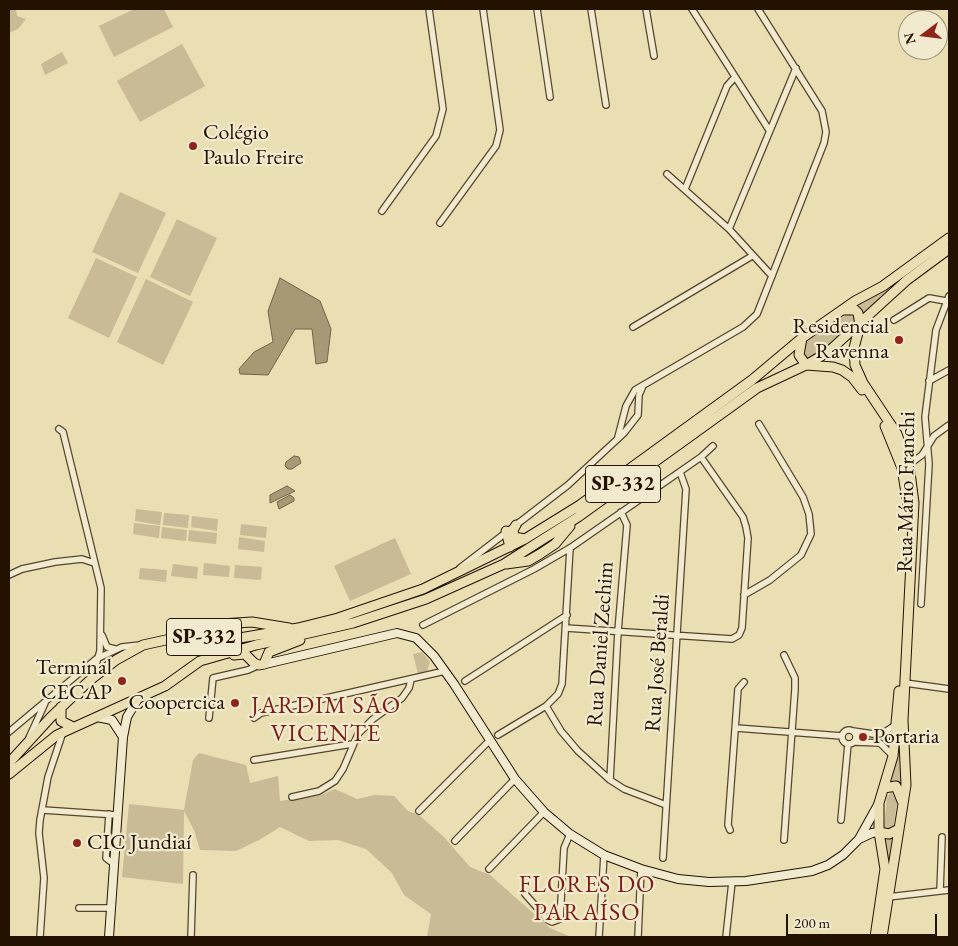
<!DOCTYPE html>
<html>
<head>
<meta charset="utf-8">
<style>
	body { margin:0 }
	#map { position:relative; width:958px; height:946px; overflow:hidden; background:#eadeb3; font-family:"EB Garamond",serif }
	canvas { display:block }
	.frame { position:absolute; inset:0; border:10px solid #231200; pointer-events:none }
	.north { position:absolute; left:898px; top:10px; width:50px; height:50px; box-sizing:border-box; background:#f1eace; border:1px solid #9f947c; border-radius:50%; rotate:255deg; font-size:14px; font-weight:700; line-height:20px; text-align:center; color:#231200 }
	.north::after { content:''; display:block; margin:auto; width:18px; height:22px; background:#8f2418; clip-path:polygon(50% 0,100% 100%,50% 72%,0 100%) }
	.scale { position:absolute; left:786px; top:914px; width:151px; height:22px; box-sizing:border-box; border:2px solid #231200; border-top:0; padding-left:6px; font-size:15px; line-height:18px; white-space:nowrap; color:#231200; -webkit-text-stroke:4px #f1eace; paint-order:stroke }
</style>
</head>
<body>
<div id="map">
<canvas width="958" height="946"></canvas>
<div class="frame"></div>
<div class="north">N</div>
<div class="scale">200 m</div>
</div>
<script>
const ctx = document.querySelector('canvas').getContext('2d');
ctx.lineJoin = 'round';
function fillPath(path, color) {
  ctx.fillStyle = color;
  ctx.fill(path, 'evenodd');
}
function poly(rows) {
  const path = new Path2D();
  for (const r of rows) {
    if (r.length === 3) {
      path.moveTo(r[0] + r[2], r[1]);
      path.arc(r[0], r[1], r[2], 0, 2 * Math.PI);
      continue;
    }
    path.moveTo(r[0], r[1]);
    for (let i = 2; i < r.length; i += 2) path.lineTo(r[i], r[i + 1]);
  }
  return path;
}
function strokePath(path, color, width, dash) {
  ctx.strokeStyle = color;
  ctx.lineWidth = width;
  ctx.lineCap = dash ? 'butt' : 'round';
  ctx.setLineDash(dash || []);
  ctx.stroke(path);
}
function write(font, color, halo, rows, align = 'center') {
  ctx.font = font + ' "EB Garamond",serif';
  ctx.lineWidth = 4.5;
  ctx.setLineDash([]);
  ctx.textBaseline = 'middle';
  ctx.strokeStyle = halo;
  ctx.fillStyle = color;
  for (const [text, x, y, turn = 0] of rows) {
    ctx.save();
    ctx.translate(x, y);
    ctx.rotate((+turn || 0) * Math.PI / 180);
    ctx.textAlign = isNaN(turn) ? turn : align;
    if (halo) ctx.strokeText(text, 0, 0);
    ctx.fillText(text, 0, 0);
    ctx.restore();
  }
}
fillPath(poly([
	[16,9,17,16,26,19,18,29,9,33,9,10],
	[134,9,164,9,173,27,114,57,99,26],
	[182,44,205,86,140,122,117,81],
	[62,52,68,63,45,75,41,64],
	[120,192,166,213,138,273,92,252],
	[177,219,217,238,190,296,150,277],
	[949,243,949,247,863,315,854,306],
	[96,258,137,277,109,338,68,318],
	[146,279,193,302,163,365,117,342],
	[850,312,856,316,855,323,832,341,829,348,807,360,803,357,801,345],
	[136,509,162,512,160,525,135,521],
	[164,513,189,515,188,528,163,525],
	[192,516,218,519,217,531,191,527],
	[134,523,160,526,159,538,133,534],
	[241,524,267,527,266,538,240,535],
	[162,527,187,530,186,541,161,538],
	[189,530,217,533,216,544,188,541],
	[239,537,265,541,264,552,238,549],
	[395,538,411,574,350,601,334,566],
	[204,563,230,566,229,577,203,575],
	[173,564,198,567,197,579,171,576],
	[235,565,262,567,261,580,234,578],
	[140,568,167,570,166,582,139,579],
	[422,652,430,662,427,671,418,674,413,654],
	[900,744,903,785,891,781],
	[199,753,246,765,250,783,278,776,280,801,321,795,335,789,357,799,375,795,394,796,408,811,419,815,444,837,470,867,490,875,550,928,571,937,427,937,431,914,404,895,392,873,366,849,338,840,309,841,280,827,259,840,236,851,200,850,194,830,184,811,183,884,122,877,129,804,184,810,193,760],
	[895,791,898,797,893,829,888,830,884,828,887,797,891,792],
	[884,839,894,839,888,870]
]), '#c8bb95');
const water = poly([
	[280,278,320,301,331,329,327,362,316,364,312,329,295,329,268,375,240,374,239,369,254,352,273,342,268,311,280,278],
	[294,456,299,457,301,463,292,469,288,469,285,466,286,462,294,456],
	[287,486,295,491,270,503,270,495,287,486],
	[290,495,294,498,294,501,279,509,277,502,290,495]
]);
fillPath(water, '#a69976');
strokePath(water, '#726347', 1);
const street = poly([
	[537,9,550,97],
	[591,9,606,105],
	[646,9,654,56],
	[692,9,769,130],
	[667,174,729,229,772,276],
	[685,189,727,86,734,78],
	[382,211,436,136,443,109,429,9],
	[440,223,496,146,500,130,483,9],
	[729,229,796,68],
	[894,320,929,298,946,301],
	[633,327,752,256],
	[929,381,949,370],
	[59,429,63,432,101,588,100,651,92,678],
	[618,437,626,406,635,390,743,327,757,314,824,143,826,132,822,111,758,9],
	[907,466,922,455,934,436,949,425],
	[460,568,568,485,624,433,638,415,639,395,643,386],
	[9,575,22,569,55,562,82,559,94,563],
	[744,595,770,580,801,555,811,534,809,514,803,497,759,424],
	[921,604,929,464,925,417,936,330,949,296],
	[423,625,534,569,570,548,701,457,713,446],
	[566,628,732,639,739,635,742,628,748,538,746,527,743,517,701,457],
	[102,635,107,647,115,649],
	[465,681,567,615],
	[905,683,949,689],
	[546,706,561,731,578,751,610,780,624,789,666,805],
	[209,718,213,678,248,670,259,665],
	[254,718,261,713,445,671],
	[736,728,842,736],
	[849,737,7],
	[853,731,880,735,897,724],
	[9,732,96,659,122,647,140,645],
	[498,735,546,706,558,694,562,684,570,548],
	[29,738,45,703],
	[855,742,880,743,893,756],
	[254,760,352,744],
	[610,780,618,631,627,525,621,512],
	[292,797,319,791,335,781,343,769,358,734,373,719,402,698,409,688,411,680],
	[43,810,117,815],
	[419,811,490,740],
	[109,814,106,858,114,864],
	[841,820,848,744],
	[730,830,728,825,738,689,744,682],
	[784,840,795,689,795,678,784,655],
	[455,841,515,779],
	[663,858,686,489,680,472],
	[489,869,544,812],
	[940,891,942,837],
	[525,894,548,920,552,922,560,919,564,848,570,834],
	[888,897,949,890],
	[79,908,111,908],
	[40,937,44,878,39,833,40,820,48,777,63,732],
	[191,937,193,875],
	[599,937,604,855],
	[638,937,641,869],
	[726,937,732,882]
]);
const secondary = poly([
	[261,665,397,633,416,638,434,656,454,684,515,779,544,812,570,834,604,855,641,869,678,879,709,882,746,881,812,871,828,865,843,855,859,839,879,803],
	[97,717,112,720,123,737],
	[859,839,872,833,879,832],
	[109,937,123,737,127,717,138,699]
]);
const primary = poly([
	[844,310,855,310,858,313,860,325,854,348,855,365,863,383,897,434,910,472,914,503,903,720,906,785,882,937],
	[802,338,799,355,806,365,833,367,842,370,852,377,862,390],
	[885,426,902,468,908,506],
	[516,525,513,530,514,537,525,539],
	[506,531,510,547],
	[506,564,528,561,540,554,555,544,570,526],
	[174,633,221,624,252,622,289,628],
	[206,637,211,650,207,659],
	[234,655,245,654,254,663,259,665],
	[264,664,269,652,300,640],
	[61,707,61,721,73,727],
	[9,763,51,717,89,681,116,660,143,645,184,636,234,639,298,628,338,618,423,589,525,539,580,505,752,380,802,338,855,301,883,286,949,238],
	[9,774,57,735,165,686,200,661,256,645,353,623,426,599,504,564,578,517,757,388,806,365,828,352,907,280,949,249],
	[884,788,896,786,902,801],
	[879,832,889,834,899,829],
	[875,937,885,869,879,832,879,803,893,756,899,691]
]);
strokePath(street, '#55452d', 8);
strokePath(secondary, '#231200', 10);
strokePath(primary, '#231200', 11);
strokePath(street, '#f1eace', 5.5);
strokePath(secondary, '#f1eace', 8);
strokePath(primary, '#eadeb3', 9);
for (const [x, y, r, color] of [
	[193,146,5,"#8f2418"],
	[899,340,5,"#8f2418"],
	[122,681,5,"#8f2418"],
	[235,703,5,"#8f2418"],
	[863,737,5,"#8f2418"],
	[77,843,5,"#8f2418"]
]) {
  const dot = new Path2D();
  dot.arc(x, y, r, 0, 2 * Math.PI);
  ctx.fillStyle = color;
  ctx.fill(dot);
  strokePath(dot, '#f1eace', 2);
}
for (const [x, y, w] of [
	[623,484,75],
	[204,637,75]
]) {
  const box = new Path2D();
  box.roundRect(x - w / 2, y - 18.5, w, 37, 4);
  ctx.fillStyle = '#f1eace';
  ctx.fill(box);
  strokePath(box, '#231200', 1);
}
write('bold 21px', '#231200', null, [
	["SP-332",623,484],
	["SP-332",204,637]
]);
write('22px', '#231200', '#f1eace', [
	["Colégio",203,133],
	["Paulo Freire",203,158],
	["Residencial",889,327,"right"],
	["Ravenna",889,352,"right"],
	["Terminal",112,668,"right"],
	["CECAP",112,693,"right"],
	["Coopercica",225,703,"right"],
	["Portaria",873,737],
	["CIC Jundiaí",87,843]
], 'left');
write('22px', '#231200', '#f1eace', [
	["Rua Mário Franchi",907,492,-89],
	["Rua Daniel Zechim",601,644,-86],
	["Rua José Beraldi",658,663,-86]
]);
ctx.letterSpacing = '1px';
write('24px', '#7a1f14', '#f1eace', [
	["JARDIM SÃO",326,706],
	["VICENTE",326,734],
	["FLORES DO",587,885],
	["PARAÍSO",587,913]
]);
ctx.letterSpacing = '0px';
</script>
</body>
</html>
